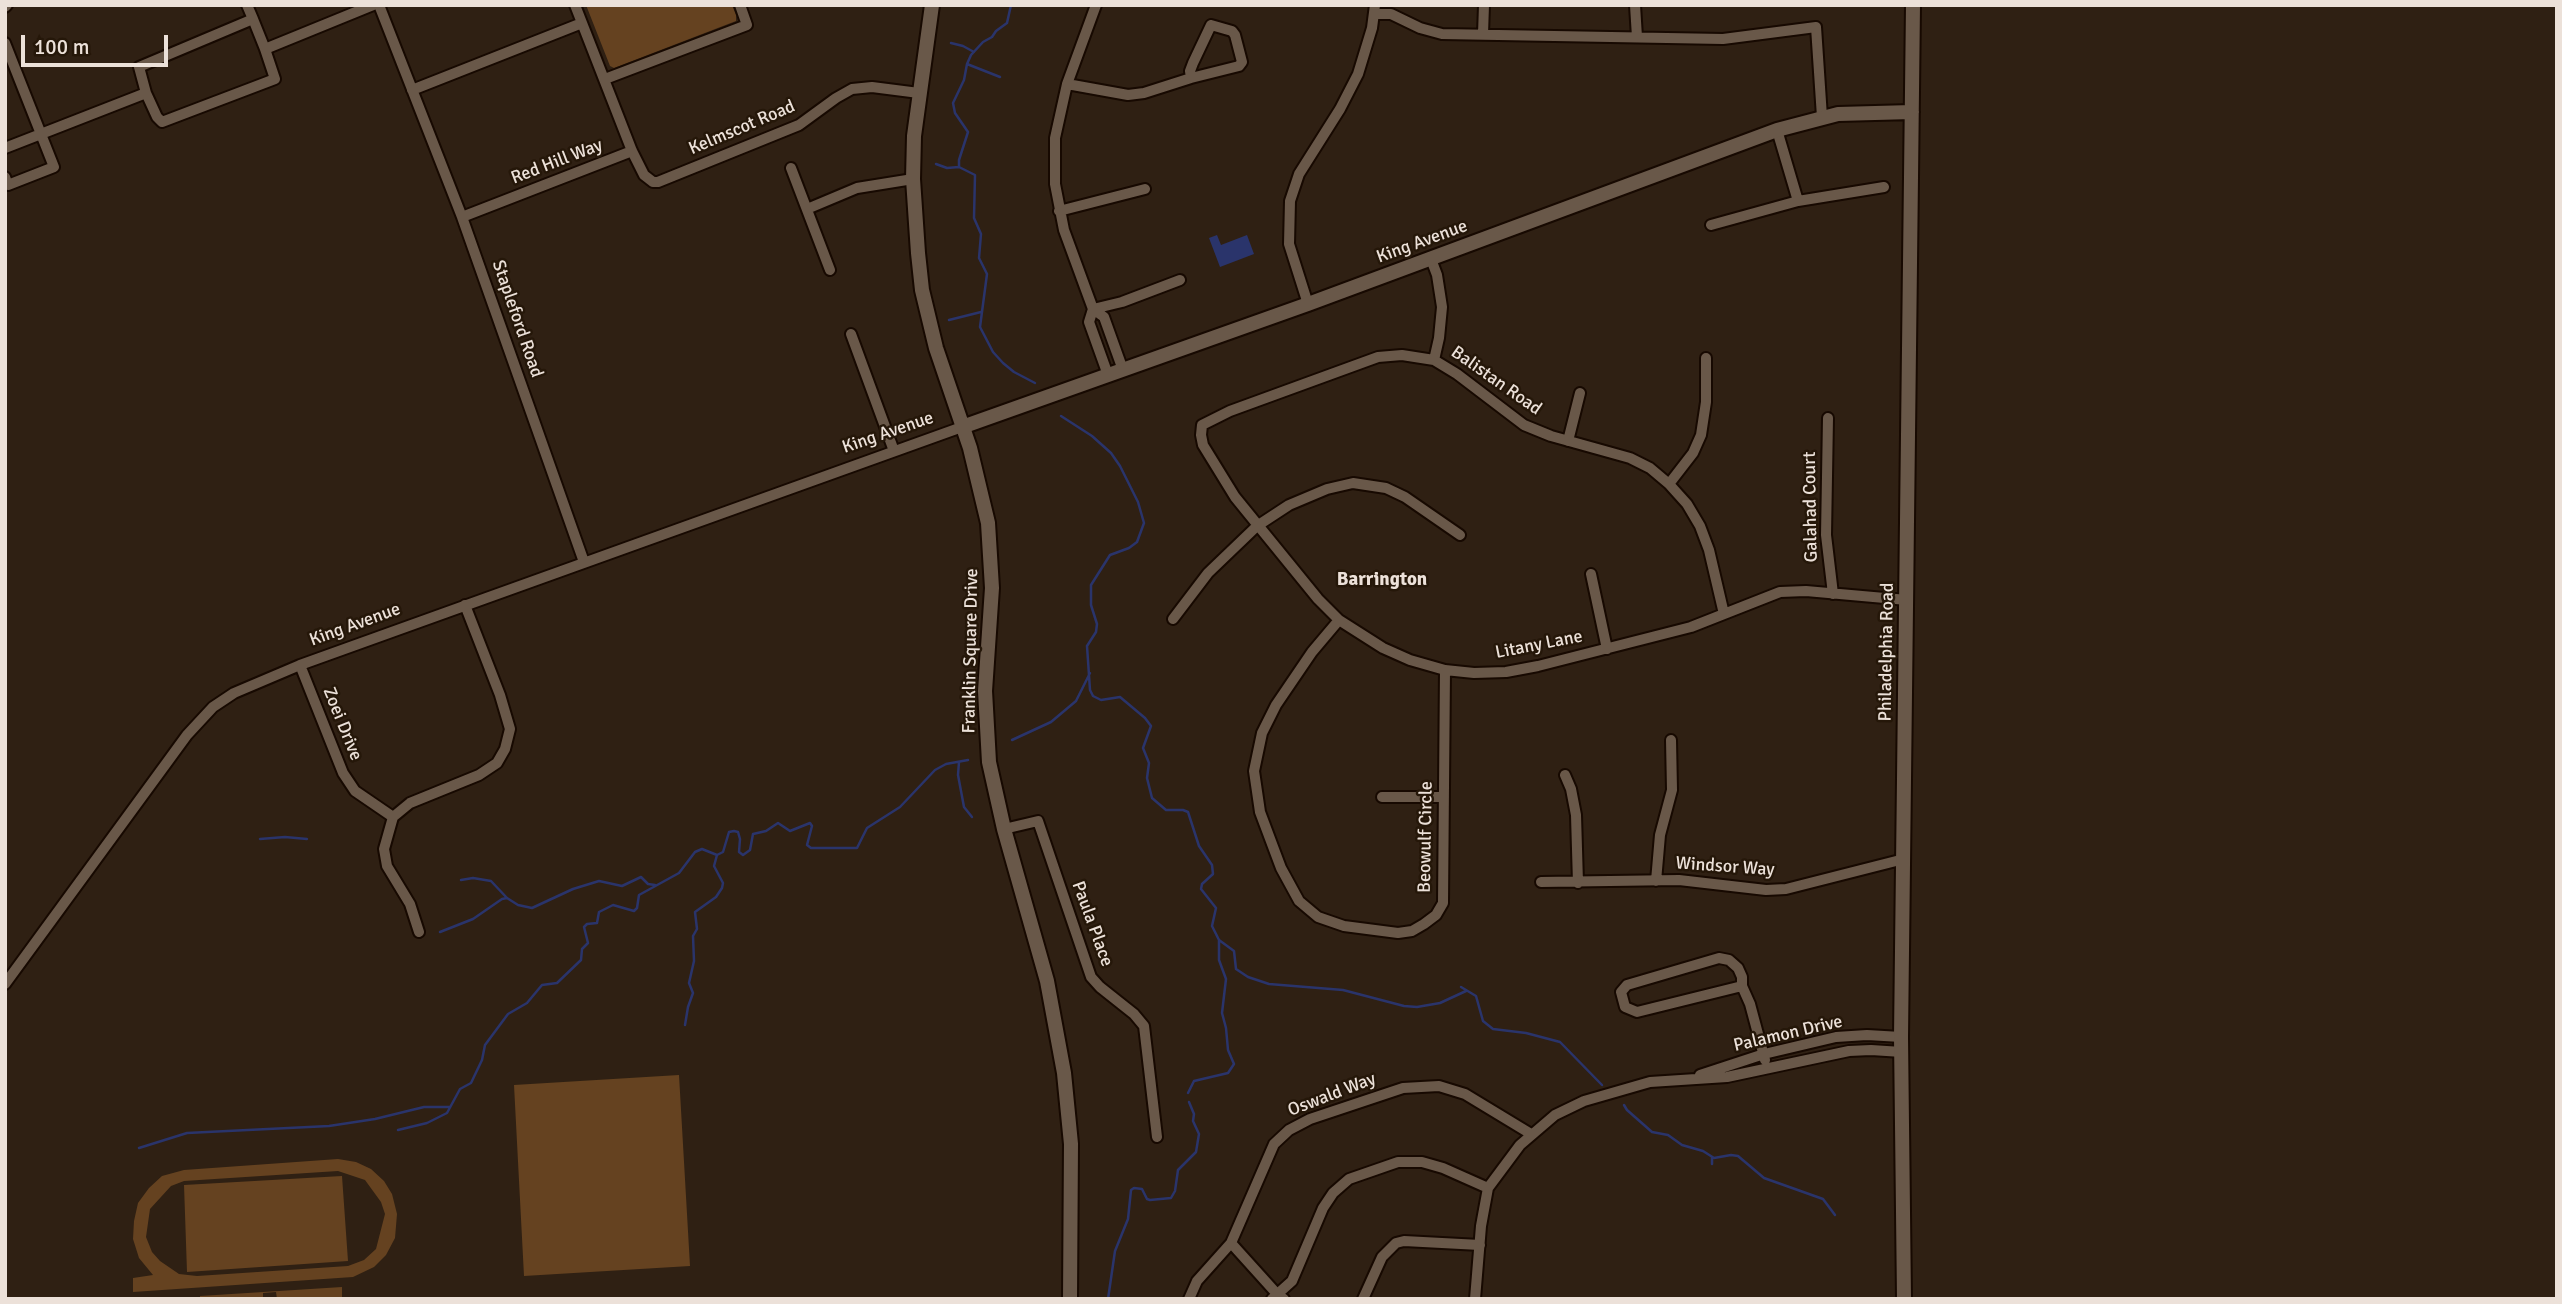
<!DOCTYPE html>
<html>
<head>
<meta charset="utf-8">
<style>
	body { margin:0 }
	#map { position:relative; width:2562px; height:1304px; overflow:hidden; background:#2f2013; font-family:Signika,sans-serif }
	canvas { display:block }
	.frame { position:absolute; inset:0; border:7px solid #ece1d9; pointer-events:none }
	.scale { position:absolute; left:21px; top:35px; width:147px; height:32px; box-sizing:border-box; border:4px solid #ece1d9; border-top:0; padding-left:9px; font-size:21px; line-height:24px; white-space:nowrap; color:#ece1d9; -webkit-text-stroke:5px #251709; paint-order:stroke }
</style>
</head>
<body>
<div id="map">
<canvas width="2562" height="1304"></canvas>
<div class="frame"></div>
<div class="scale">100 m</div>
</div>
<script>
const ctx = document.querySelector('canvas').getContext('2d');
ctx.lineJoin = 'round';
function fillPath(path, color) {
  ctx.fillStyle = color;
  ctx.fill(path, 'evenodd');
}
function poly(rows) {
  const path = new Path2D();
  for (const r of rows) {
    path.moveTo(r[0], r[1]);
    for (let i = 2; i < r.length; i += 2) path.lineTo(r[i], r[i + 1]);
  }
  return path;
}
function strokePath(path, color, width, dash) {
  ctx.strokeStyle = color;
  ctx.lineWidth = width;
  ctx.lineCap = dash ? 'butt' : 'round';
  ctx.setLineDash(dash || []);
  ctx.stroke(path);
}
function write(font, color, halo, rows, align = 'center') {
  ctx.font = font + ' Signika,sans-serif';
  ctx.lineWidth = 5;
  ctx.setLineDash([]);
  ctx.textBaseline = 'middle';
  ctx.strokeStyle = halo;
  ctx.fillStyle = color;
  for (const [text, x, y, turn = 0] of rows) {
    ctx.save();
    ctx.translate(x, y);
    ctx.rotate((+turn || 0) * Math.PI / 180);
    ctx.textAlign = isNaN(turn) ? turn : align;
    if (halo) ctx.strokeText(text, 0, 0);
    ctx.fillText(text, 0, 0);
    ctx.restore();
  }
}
fillPath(poly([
	[586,5,732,5,736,15,736,21,614,68,610,66],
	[679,1075,690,1266,524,1276,514,1085],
	[338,1159,356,1162,371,1169,384,1181,392,1194,397,1214,395,1238,386,1255,374,1267,353,1277,133,1292,133,1278,153,1275,139,1258,133,1239,134,1221,138,1203,149,1188,162,1176,184,1170],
	[338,1171,365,1180,381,1202,385,1214,376,1249,364,1260,348,1266,197,1276,179,1274,160,1261,152,1252,146,1237,150,1209,171,1186,184,1181],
	[342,1176,348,1261,187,1272,184,1185],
	[342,1287,342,1299,277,1299,276,1292,263,1293,263,1299,200,1299,200,1296]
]), '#654220');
fillPath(poly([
	[1217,235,1221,245,1247,235,1254,254,1220,267,1209,238]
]), '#2a346b');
strokePath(poly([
	[951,43,963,46,974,52],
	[967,64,1000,77],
	[936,164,947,168,959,167,975,175,974,218,981,234,979,258,987,274,980,327,993,352,1003,363,1014,372,1035,383],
	[959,167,959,160,968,132,955,113,953,103,964,80,967,64,971,55,983,42,992,37,996,31,1007,23,1011,5],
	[949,320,981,312],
	[1061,416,1092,436,1111,453,1120,466,1138,502,1144,523,1137,542,1129,548,1110,555,1091,585,1091,605,1097,624,1096,632,1087,646,1090,690,1093,696,1101,700,1120,697],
	[1120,697,1145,718,1151,726,1143,748,1149,763,1147,778,1152,798,1166,810,1183,810,1188,812,1199,846,1212,865,1213,874,1202,884,1201,889,1216,908,1212,926,1219,940,1234,951,1236,969,1248,977,1269,984,1343,990,1404,1006,1417,1007,1440,1003,1466,991],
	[1012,740,1051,722,1076,701,1090,673],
	[959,762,958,775,964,807,972,817],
	[260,839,285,837,307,839],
	[461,880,473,878,491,881,507,898,518,905,532,908,573,889,599,881,622,886,641,877,648,884,655,885],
	[440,932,473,919,502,899,507,898],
	[1461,987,1476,996,1483,1021,1493,1029,1526,1033,1560,1042,1602,1085],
	[685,1025,688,1007,693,993,689,983,694,961,693,936,697,929,695,912,716,897,722,888,723,883,714,866,717,855,723,852,729,832,734,831,738,832,740,839,739,852,743,855,750,850,753,834,766,831,778,823,790,831,810,823,812,826,807,845,811,848,857,848,867,828,900,807,935,770,946,764,968,760],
	[1188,1093,1194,1081,1228,1073,1234,1064,1228,1050,1226,1028,1222,1013,1226,979,1219,960,1219,940],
	[1624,1105,1627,1110,1652,1132,1668,1135,1682,1145,1703,1151,1714,1158,1731,1155,1738,1156,1764,1178,1823,1199,1835,1215],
	[398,1130,427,1123,447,1113,460,1089,471,1083,482,1060,485,1045,508,1014,527,1003,542,985,557,983,581,960,582,949,588,943,584,927,587,924,597,923,599,912,613,905,634,911,637,908,639,895,679,873,695,852,702,849,717,855],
	[139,1148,187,1133,329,1126,375,1119,424,1107,450,1107],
	[1712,1157,1712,1164],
	[1108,1299,1115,1251,1128,1219,1131,1190,1134,1188,1142,1189,1147,1199,1150,1200,1171,1198,1175,1191,1178,1170,1196,1152,1199,1134,1193,1121,1194,1114,1189,1102]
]), '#2a346b', 2.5);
const street = poly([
	[247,5,253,19,265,49,275,79,162,122,157,117,146,93,139,67,253,19],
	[379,5,462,217,584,562],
	[575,5,632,151,644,175,653,182,658,182,799,125,836,98,852,89,872,87,919,93],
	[1096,5,1067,84,1055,138,1055,184,1064,230,1093,309,1122,302,1180,280],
	[1635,5,1637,37],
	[5,7,7,5],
	[1374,14,1391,14,1420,28,1442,34,1723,39,1816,27,1822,117],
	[1211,25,1232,31,1235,35,1242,62,1239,66,1191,78,1190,71,1193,63,1211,25],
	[1483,34,1484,5],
	[5,43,54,167,8,185,5,177],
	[265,49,373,5],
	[605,79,747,25,740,5],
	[1067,84,1128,95,1144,93,1191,78],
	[412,90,582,23],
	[1777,130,1798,201],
	[5,148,146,93],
	[791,168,830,270],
	[807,209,857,188,913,179],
	[1059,211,1145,189],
	[462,217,632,151],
	[1711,225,1798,201,1884,187],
	[1431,259,1437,275,1442,307,1439,338,1434,360],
	[1308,304,1289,244,1290,201,1299,174,1340,109,1358,74,1372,28,1375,5],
	[851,334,894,451],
	[1108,375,1089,322,1093,309,1104,317,1123,370],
	[1828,418,1826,535,1833,594],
	[1568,441,1580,393],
	[1669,484,1693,453,1701,435,1706,402,1706,358],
	[1591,574,1607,649],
	[1724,614,1709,550,1700,526,1687,504,1669,484,1650,468,1630,458,1551,436,1524,425,1457,374,1434,360,1402,355,1378,357,1230,411,1202,425,1201,435,1203,445,1235,497,1318,599,1339,620,1383,648,1410,660,1445,670,1474,673,1506,672,1538,666,1691,627,1724,614,1780,592,1806,591,1907,600],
	[1173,619,1208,573,1257,526,1289,505,1327,489,1353,483,1386,488,1405,497,1460,535],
	[1339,620,1312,652,1276,705,1262,733,1254,771,1260,812,1281,868,1299,901,1318,917,1344,926,1398,933,1412,931,1424,924,1436,915,1443,903,1445,670],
	[300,665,343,773,355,791,393,817],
	[1565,775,1571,789,1576,815,1578,883],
	[1382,797,1444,797],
	[1004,829,1038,821,1091,977,1100,987,1134,1014,1144,1026,1157,1137],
	[1656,881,1660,835,1672,790,1671,740],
	[1541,882,1679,880,1766,890,1786,889,1904,859],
	[419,932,410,904,387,866,384,849,393,817,410,803,479,775,497,763,505,749,510,729,500,695,465,605],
	[1719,958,1729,960,1738,968,1742,977,1742,986,1637,1012,1625,1007,1621,992,1627,985,1719,958],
	[5,984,187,735,213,707,234,693,300,665,962,427],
	[1742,986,1750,1004,1765,1060],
	[1700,1075,1764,1054,1836,1037,1867,1035,1901,1037],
	[1231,1243,1277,1294,1284,1299],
	[1189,1299,1197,1281,1231,1243,1274,1144,1289,1130,1310,1119,1403,1088,1439,1086,1465,1094,1531,1134],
	[1272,1299,1292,1281,1323,1208,1333,1193,1349,1179,1398,1162,1422,1162,1443,1168,1488,1188],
	[1363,1299,1382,1257,1396,1243,1404,1241,1480,1245],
	[1475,1299,1481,1226,1488,1188,1520,1145,1555,1115,1584,1101,1650,1082,1727,1077,1849,1051,1871,1050,1902,1052]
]);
const secondary = poly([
	[932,5,914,136,913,179,918,253,922,290,936,348,970,448,988,523,992,588,985,691,989,762,1004,829,1047,981,1064,1073,1071,1144,1070,1299],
	[962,427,1308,304,1777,130,1838,114,1912,112],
	[1904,1299,1901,1037,1913,5]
]);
strokePath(street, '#170901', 14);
strokePath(secondary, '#170901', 18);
strokePath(street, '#695849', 10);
strokePath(secondary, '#695849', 14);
write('18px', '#ece1d9', '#251709', [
	["Kelmscot Road",742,128,-23],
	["Red Hill Way",557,162,-21],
	["King Avenue",1422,242,-20],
	["Stapleford Road",517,319,71],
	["Balistan Road",1496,381,35],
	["King Avenue",888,433,-19],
	["Galahad Court",1811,507,-91],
	["King Avenue",355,625,-20],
	["Litany Lane",1539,645,-11],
	["Franklin Square Drive",971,651,-89],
	["Philadelphia Road",1887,652,-89],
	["Zoei Drive",342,724,68],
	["Beowulf Circle",1426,837,-89],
	["Windsor Way",1725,867,4],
	["Paula Place",1092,924,70],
	["Palamon Drive",1788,1034,-13],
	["Oswald Way",1332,1095,-21]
]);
write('bold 19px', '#ece1d9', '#251709', [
	["Barrington",1382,580]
]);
</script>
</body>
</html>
